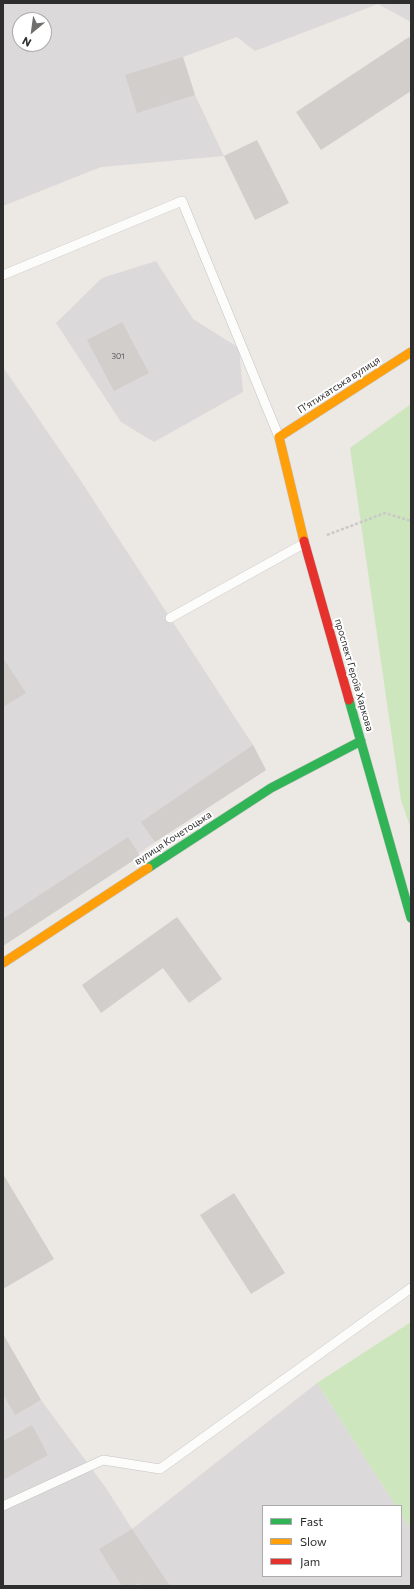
<!DOCTYPE html>
<html>
<head>
<meta charset="utf-8">
<style>
	body { margin:0 }
	#map { position:relative; width:414px; height:1589px; overflow:hidden; background:#ece8e4; font-family:Commissioner,sans-serif }
	canvas { display:block }
	.frame { position:absolute; inset:0; border:4px solid #2e2e2e; pointer-events:none }
	.legend { position:absolute; left:262px; top:1505px; width:140px; height:72px; box-sizing:border-box; background:#fff; border:1px solid #ababab; margin:0; padding:5px 7px; list-style:none; font-size:12px; color:#2e2e2e }
	.legend li { display:flex; align-items:center; gap:8px; height:20px }
	.legend b { width:20px; border:1px solid #ababab }
	.north { position:absolute; left:12px; top:12px; width:40px; height:40px; box-sizing:border-box; background:#fff; border:1px solid #ababab; border-radius:50%; rotate:209deg; font-size:11px; font-weight:700; line-height:16px; text-align:center; color:#2e2e2e }
	.north::after { content:''; display:block; margin:auto; width:14px; height:18px; background:#706f6e; clip-path:polygon(50% 0,100% 100%,50% 72%,0 100%) }
</style>
</head>
<body>
<div id="map">
<canvas width="414" height="1589"></canvas>
<div class="frame"></div>
<ul class="legend">
<li><b style="height:5px;background:#30b455"></b>Fast</li>
<li><b style="height:5px;background:#ff9f0a"></b>Slow</li>
<li><b style="height:5px;background:#e5322d"></b>Jam</li>
</ul>
<div class="north">N</div>
</div>
<script>
const ctx = document.querySelector('canvas').getContext('2d');
ctx.lineJoin = 'round';
function fillPath(path, color) {
  ctx.fillStyle = color;
  ctx.fill(path, 'evenodd');
}
function poly(rows) {
  const path = new Path2D();
  for (const r of rows) {
    path.moveTo(r[0], r[1]);
    for (let i = 2; i < r.length; i += 2) path.lineTo(r[i], r[i + 1]);
  }
  return path;
}
function strokePath(path, color, width, dash) {
  ctx.strokeStyle = color;
  ctx.lineWidth = width;
  ctx.lineCap = dash ? 'butt' : 'round';
  ctx.setLineDash(dash || []);
  ctx.stroke(path);
}
function write(font, color, halo, rows, align = 'center') {
  ctx.font = font + ' Commissioner,sans-serif';
  ctx.lineWidth = 4;
  ctx.setLineDash([]);
  ctx.textBaseline = 'middle';
  ctx.strokeStyle = halo;
  ctx.fillStyle = color;
  for (const [text, x, y, turn = 0] of rows) {
    ctx.save();
    ctx.translate(x, y);
    ctx.rotate((+turn || 0) * Math.PI / 180);
    ctx.textAlign = isNaN(turn) ? turn : align;
    if (halo) ctx.strokeText(text, 0, 0);
    ctx.fillText(text, 0, 0);
    ctx.restore();
  }
}
fillPath(poly([
	[3,3,411,3,411,22,378,4,255,51,237,37,183,57,195,95,224,156,101,167,3,206],
	[20,20,44,20,44,44,20,44],
	[156,261,193,319,239,348,243,392,154,442,121,422,56,323,102,278],
	[3,367,79,478,253,745,266,770,155,842,3,946],
	[3,1334,41,1400,106,1488,132,1529,317,1383,396,1506,263,1506,263,1576,401,1576,401,1514,411,1529,411,1586,3,1586]
]), '#dcd9db');
fillPath(poly([
	[411,404,411,829,401,800,350,448],
	[411,1322,411,1529,401,1514,401,1506,396,1506,317,1383]
]), '#cee6be');
fillPath(poly([
	[409,37,411,41,411,91,321,150,296,112],
	[183,57,195,95,137,113,125,75],
	[257,140,289,203,255,220,224,156],
	[122,322,149,373,114,391,87,340],
	[3,658,26,693,3,707],
	[253,745,266,770,155,842,141,822],
	[128,837,140,856,3,946,3,919],
	[177,917,222,979,189,1003,163,968,101,1013,82,985],
	[3,1174,54,1259,3,1289],
	[234,1193,285,1273,251,1294,200,1215],
	[3,1334,41,1400,15,1415,3,1394],
	[32,1425,48,1455,3,1480,3,1441],
	[132,1529,170,1586,141,1586,139,1583,133,1586,122,1586,99,1549]
]), '#d1cecb');
const lane = poly([
	[3,275,182,201,279,437],
	[170,618,305,543],
	[3,1506,103,1460,160,1469,411,1288]
]);
const fast = poly([
	[349,700,411,918],
	[148,868,271,788,361,741]
]);
const slow = poly([
	[304,541,279,437,411,352],
	[3,963,148,868]
]);
const jam = poly([
	[304,541,349,700]
]);
strokePath(lane, '#c5c4c5', 10);
strokePath(fast, '#c5c4c5', 10);
strokePath(slow, '#c5c4c5', 10);
strokePath(jam, '#c5c4c5', 10);
strokePath(poly([
	[327,535,385,513,411,521]
]), '#c9c9c8', 2.5, [3, 2]);
strokePath(lane, '#fcfcfb', 9);
strokePath(fast, '#30b455', 9);
strokePath(slow, '#ff9f0a', 9);
strokePath(jam, '#e5322d', 9);
write('8px', '#585857', null, [
	["301",118,356]
]);
write('10px', '#2e2e2e', '#fff', [
	["П’ятихатська вулиця",339,385,-33],
	["проспект Героїв Харкова",354,675,74],
	["вулиця Кочетоцька",173,838,-33]
]);
</script>
</body>
</html>
